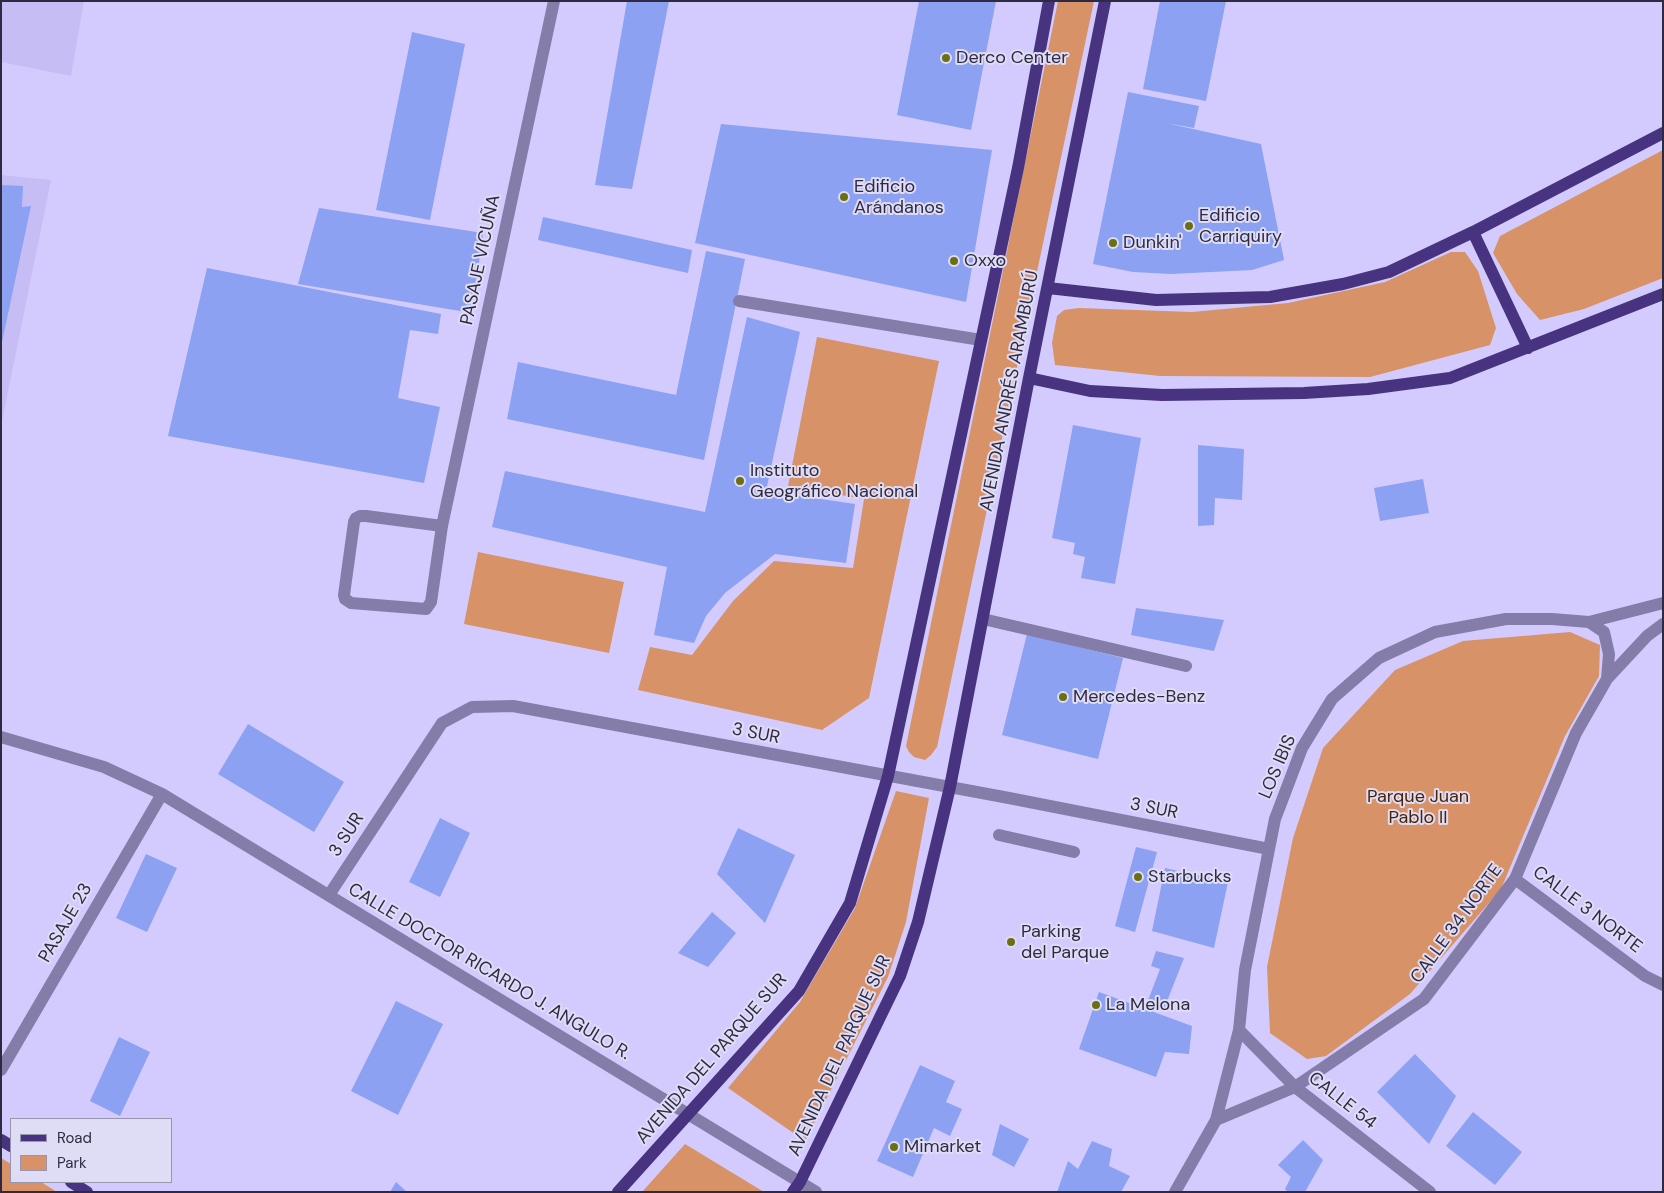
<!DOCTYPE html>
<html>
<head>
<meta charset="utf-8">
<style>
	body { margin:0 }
	#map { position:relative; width:1664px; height:1193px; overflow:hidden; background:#d3cbfd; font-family:"DM Sans",sans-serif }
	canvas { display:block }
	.frame { position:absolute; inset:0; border:2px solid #2e2a42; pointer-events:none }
	.legend { position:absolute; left:10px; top:1118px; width:162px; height:65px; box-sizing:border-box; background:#dfdcf5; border:1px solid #9895ad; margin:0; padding:6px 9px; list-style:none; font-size:15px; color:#2e2a42 }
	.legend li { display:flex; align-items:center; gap:10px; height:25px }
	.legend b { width:25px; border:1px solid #9895ad }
</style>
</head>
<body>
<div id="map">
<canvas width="1664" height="1193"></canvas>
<div class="frame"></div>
<ul class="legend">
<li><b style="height:6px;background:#483381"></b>Road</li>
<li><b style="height:14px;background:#d79267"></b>Park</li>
</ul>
</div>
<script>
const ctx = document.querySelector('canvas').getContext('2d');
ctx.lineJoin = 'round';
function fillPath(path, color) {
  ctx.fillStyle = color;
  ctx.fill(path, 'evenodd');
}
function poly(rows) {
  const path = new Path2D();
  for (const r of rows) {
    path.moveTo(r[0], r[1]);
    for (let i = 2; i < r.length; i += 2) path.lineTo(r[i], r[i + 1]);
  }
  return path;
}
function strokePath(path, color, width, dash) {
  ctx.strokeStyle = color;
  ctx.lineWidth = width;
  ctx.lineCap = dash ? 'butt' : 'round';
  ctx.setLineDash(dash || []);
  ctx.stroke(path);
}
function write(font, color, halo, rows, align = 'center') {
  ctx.font = font + ' "DM Sans",sans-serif';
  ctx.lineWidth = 4;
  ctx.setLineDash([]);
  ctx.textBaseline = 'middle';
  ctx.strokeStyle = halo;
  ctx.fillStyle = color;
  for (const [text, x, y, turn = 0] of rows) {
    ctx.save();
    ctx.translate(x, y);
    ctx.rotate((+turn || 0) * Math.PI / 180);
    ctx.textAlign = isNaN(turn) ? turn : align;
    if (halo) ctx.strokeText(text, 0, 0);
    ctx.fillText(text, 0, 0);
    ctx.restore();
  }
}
fillPath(poly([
	[1,1,84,1,71,76,1,62],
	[1,175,51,180,1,426]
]), '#c6bdf5');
fillPath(poly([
	[1058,1,1094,1,937,747,931,755,925,760,914,757,909,752,906,746],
	[1663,150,1663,278,1584,309,1540,320,1517,294,1493,253,1500,236],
	[1451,252,1465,252,1478,271,1496,328,1490,345,1370,377,1160,376,1055,365,1052,343,1057,316,1064,310,1079,308,1192,312,1288,303,1385,282],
	[817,337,939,361,869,698,822,730,638,690,650,647,692,655,733,601,774,561,853,568,864,499,788,486],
	[478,552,624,582,609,653,464,624],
	[1570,632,1600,645,1599,676,1565,736,1501,889,1410,994,1326,1056,1307,1059,1270,1033,1267,967,1293,838,1323,748,1395,670,1463,641],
	[896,791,929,798,906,922,888,977,805,1141,728,1088,800,1002,855,908],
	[685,1144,764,1192,642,1192],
	[1,1158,11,1164,11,1182,41,1182,57,1192,1,1192]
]), '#d79267');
fillPath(poly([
	[627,1,669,1,632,189,595,185],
	[919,1,996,1,971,130,897,115],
	[1160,1,1226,1,1206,101,1143,89],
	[412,32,465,44,430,220,376,210],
	[1128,92,1199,106,1194,128,1166,123,1261,144,1284,260,1252,270,1171,274,1133,272,1093,264],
	[721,124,992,150,966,302,695,243],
	[1,185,23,186,22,207,31,206,2,342],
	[319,208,483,233,472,313,298,284],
	[543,217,692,250,688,273,538,240],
	[706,251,745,259,704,460,507,419,518,362,676,395],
	[207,268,441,314,438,334,410,330,398,398,440,407,424,483,168,436],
	[747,317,800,332,766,491,855,504,846,563,775,554,725,593,706,616,694,643,654,635,667,567,492,527,505,471,705,512],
	[1073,425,1141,438,1115,584,1081,578,1085,557,1073,554,1075,543,1052,538],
	[1198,445,1244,449,1242,500,1215,498,1214,525,1198,526],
	[1423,479,1429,513,1380,521,1374,488],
	[1136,608,1224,620,1214,651,1131,635],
	[1027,634,1123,658,1098,759,1002,735],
	[248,724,344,782,314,832,218,774],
	[440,818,470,833,440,897,409,882],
	[738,828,795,855,765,923,717,874],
	[1136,847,1157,852,1135,932,1115,926],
	[146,854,177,868,147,932,116,918],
	[1165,868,1228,882,1214,948,1152,931],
	[712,912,736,933,708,967,678,953],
	[1156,951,1184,958,1164,1009,1147,1003,1160,969,1151,966],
	[1099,992,1192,1026,1189,1054,1165,1052,1156,1077,1079,1049],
	[396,1001,443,1024,398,1115,351,1091],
	[119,1037,150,1052,120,1116,90,1101],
	[1415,1054,1456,1096,1429,1144,1377,1092],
	[920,1065,955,1081,946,1102,962,1109,950,1136,934,1128,913,1177,877,1161],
	[1473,1112,1522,1152,1495,1185,1446,1146],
	[1000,1124,1029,1139,1014,1167,992,1155],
	[1303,1140,1323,1160,1305,1192,1288,1192,1285,1189,1291,1177,1278,1165],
	[1092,1141,1112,1149,1109,1166,1130,1176,1121,1192,1057,1192,1068,1161,1078,1169],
	[396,1182,407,1192,390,1192]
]), '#8ca1f1');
strokePath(poly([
	[739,301,981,340],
	[442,526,366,516,360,516,356,518,354,522,344,595,345,599,351,603,426,609,431,602,442,526,554,1],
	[983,619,1186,666],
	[1589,622,1604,632,1609,654,1607,679],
	[1,737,104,767,162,794,816,1192],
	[999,835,1074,852],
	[1515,879,1645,976,1663,985],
	[329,895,442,723,472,707,513,706,1009,798,1269,849],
	[1239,1030,1295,1087,1430,1192],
	[1,1070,162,794],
	[1216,1120,1295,1087,1424,999,1515,879,1576,733,1607,679,1647,636,1663,624],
	[1175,1192,1216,1120,1239,1030,1245,970,1275,819,1302,748,1332,699,1379,658,1435,632,1506,619,1552,619,1589,622,1663,603]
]), '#847da9', 12);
strokePath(poly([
	[1473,232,1528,348],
	[1048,288,1156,300,1270,297,1343,284,1389,272,1473,232,1663,133],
	[1029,378,1090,391,1162,395,1304,393,1368,389,1450,378,1663,294],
	[1,1140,11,1146],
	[71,1182,87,1192],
	[618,1192,799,991,850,903,888,776,1018,168,1049,1],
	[793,1192,800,1182,900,976,918,922,950,787,1029,378,1105,1]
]), '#483381', 12);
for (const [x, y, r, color] of [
	[946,58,5,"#6b6f14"],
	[844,197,5,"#6b6f14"],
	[1189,226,5,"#6b6f14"],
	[1113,243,5,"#6b6f14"],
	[954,261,5,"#6b6f14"],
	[740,481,5,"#6b6f14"],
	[1063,697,5,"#6b6f14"],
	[1138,877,5,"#6b6f14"],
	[1011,942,5,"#6b6f14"],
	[1096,1005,5,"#6b6f14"],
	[894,1147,5,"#6b6f14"]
]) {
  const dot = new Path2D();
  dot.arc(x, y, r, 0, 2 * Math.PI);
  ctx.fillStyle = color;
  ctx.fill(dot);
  strokePath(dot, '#dfdcf5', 2);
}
write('18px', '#2e2a42', '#dfdcf5', [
	["Derco Center",956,58],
	["Edificio",854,187],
	["Arándanos",854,208],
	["Edificio",1199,216],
	["Carriquiry",1199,237],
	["Dunkin'",1123,243],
	["Oxxo",964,261],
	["Instituto",750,471],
	["Geográfico Nacional",750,492],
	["Mercedes-Benz",1073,697],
	["Starbucks",1148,877],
	["Parking",1021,932],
	["del Parque",1021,953],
	["La Melona",1106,1005],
	["Mimarket",904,1147]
], 'left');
write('18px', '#2e2a42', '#dfdcf5', [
	["PASAJE VICUÑA",481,260,-78],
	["AVENIDA ANDRÉS ARAMBURÚ",1010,391,-79],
	["3 SUR",756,734,11],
	["LOS IBIS",1278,767,-67],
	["3 SUR",1154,809,11],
	["3 SUR",347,835,-57],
	["CALLE 3 NORTE",1587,910,37],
	["PASAJE 23",66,923,-60],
	["CALLE 34 NORTE",1457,924,-54],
	["CALLE DOCTOR RICARDO J. ANGULO R.",489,972,31],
	["AVENIDA DEL PARQUE SUR",840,1056,-65],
	["AVENIDA DEL PARQUE SUR",712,1059,-49],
	["CALLE 54",1342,1101,38]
]);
write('18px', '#4a2305', '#dfdcf5', [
	["Parque Juan",1418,797],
	["Pablo II",1418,818]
]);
</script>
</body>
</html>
